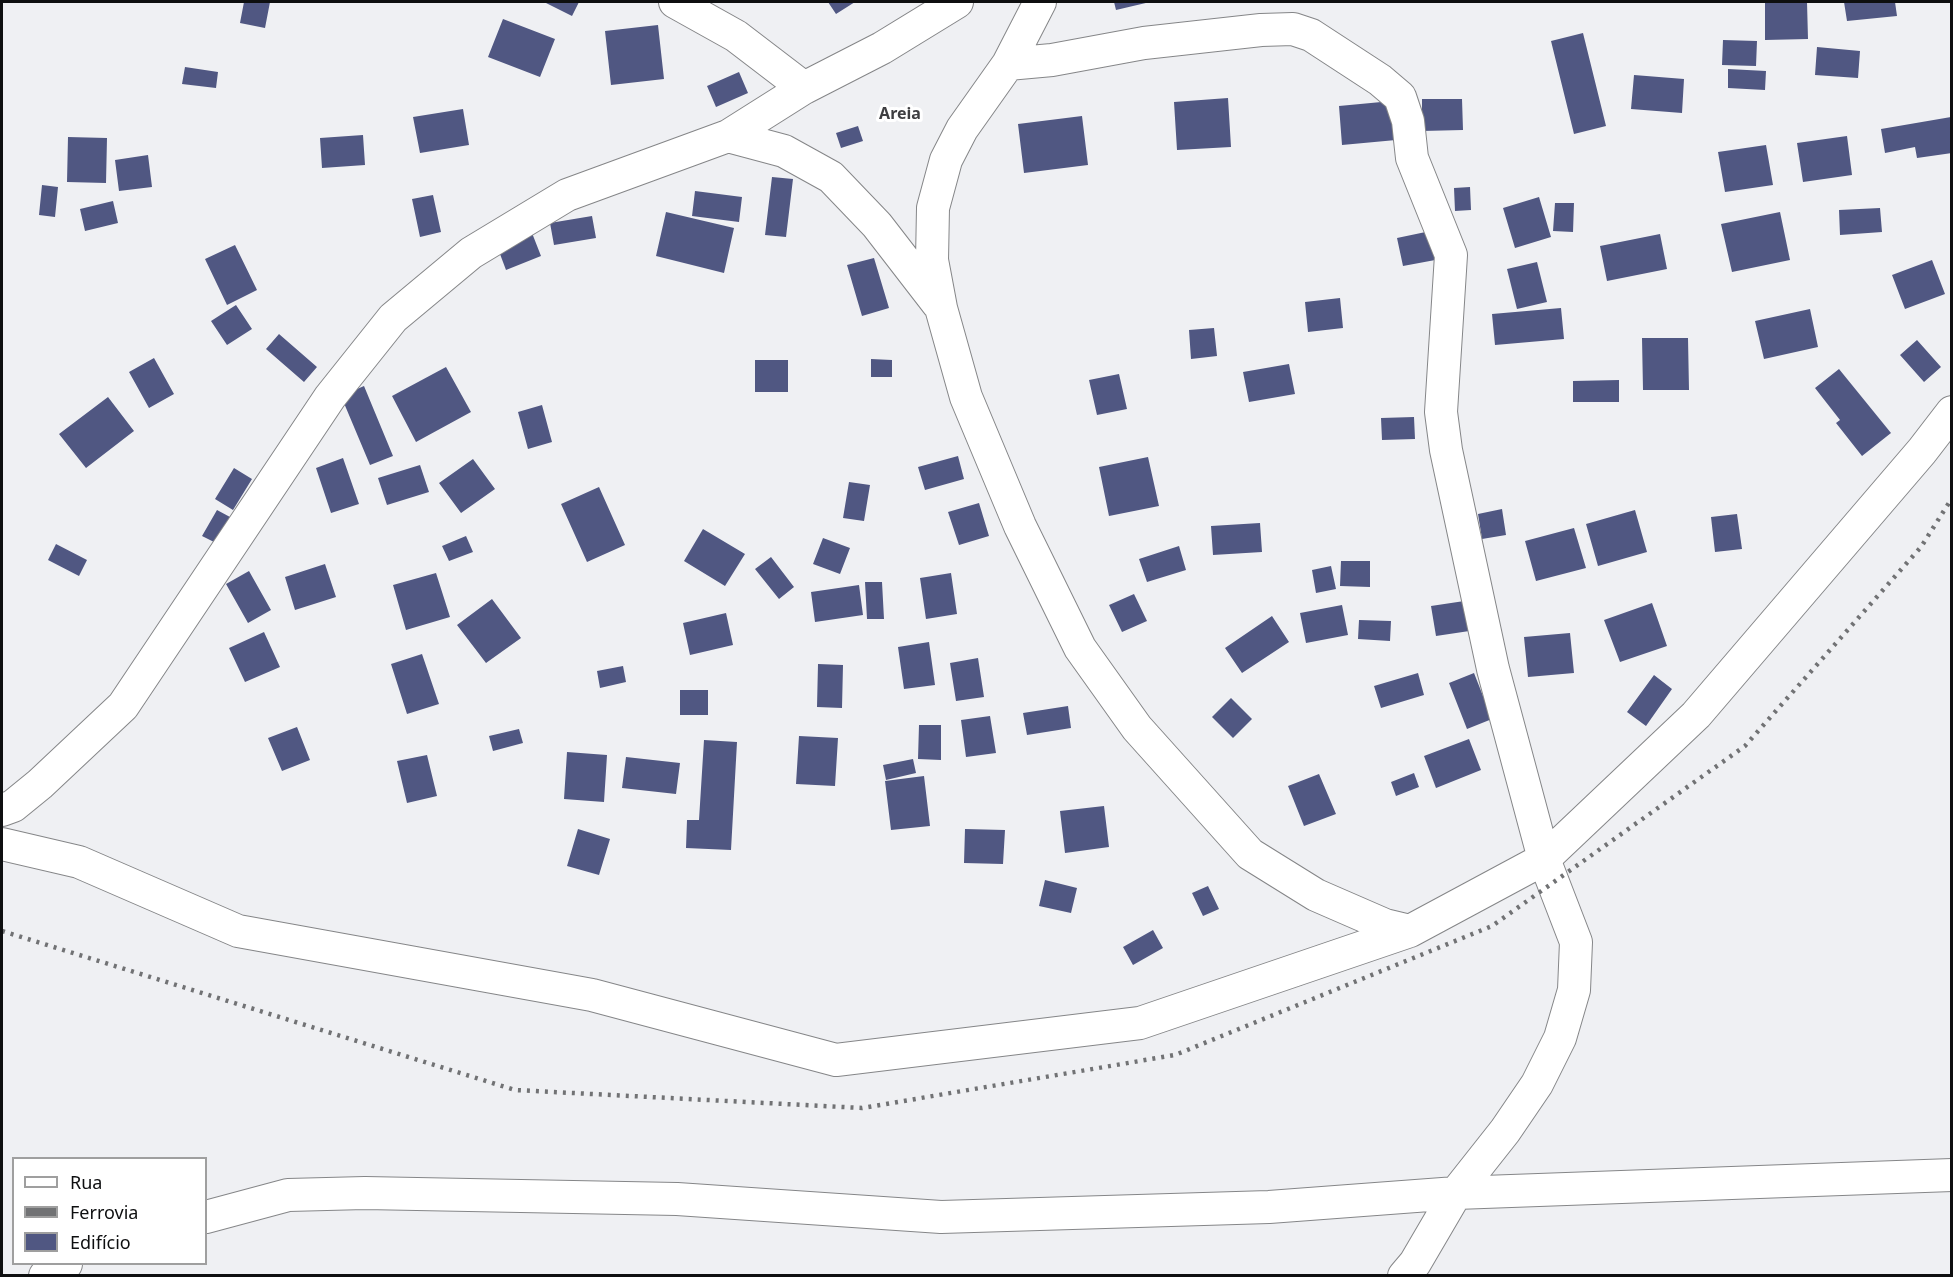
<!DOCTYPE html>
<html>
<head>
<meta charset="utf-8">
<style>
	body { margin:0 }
	#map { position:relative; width:1953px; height:1277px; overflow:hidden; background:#eff0f3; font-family:"Noto Sans",sans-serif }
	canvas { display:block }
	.frame { position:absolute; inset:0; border:3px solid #0e0f10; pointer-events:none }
	.legend { position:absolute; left:12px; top:1157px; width:195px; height:108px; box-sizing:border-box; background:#fff; border:2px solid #9f9f9f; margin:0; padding:8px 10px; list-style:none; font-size:18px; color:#0e0f10 }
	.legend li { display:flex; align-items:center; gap:12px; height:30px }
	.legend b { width:30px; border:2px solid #9f9f9f }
</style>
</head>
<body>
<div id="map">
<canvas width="1953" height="1277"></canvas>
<div class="frame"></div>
<ul class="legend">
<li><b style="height:8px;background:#fff"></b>Rua</li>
<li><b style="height:8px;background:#717274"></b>Ferrovia</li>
<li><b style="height:16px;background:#505782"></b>Edifício</li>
</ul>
</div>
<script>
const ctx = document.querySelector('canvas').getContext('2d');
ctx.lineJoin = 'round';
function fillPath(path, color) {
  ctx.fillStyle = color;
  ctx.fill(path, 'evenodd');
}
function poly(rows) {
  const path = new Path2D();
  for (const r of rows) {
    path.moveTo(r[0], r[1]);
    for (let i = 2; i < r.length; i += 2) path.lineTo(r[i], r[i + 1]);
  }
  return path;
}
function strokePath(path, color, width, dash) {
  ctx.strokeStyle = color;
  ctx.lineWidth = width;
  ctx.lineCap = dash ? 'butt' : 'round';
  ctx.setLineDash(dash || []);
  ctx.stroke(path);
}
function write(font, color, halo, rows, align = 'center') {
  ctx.font = font + ' "Noto Sans",sans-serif';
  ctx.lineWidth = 6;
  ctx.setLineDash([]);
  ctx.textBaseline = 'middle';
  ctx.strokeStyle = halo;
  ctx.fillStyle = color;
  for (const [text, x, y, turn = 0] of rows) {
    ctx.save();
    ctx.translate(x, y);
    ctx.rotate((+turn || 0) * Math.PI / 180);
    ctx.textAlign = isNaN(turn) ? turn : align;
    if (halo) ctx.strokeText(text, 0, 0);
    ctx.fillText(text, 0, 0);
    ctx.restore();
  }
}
fillPath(poly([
	[244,2,270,2,265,28,240,23],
	[544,2,579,2,572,16],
	[828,2,855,2,836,14],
	[1114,2,1150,2,1116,10],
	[1765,2,1807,2,1808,39,1765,40],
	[1844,2,1895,2,1897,16,1847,21],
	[503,19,555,39,540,77,488,57],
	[658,25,664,79,611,85,605,31],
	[1583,33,1606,126,1574,134,1551,41],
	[1723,40,1757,41,1756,66,1722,65],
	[1817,47,1860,51,1858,78,1815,75],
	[185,67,218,72,216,88,182,84],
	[1728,69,1766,71,1765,90,1728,88],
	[739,72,748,93,716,107,707,86],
	[1634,75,1684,79,1682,113,1631,109],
	[1228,98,1231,147,1177,150,1174,102],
	[1422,99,1462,99,1463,130,1422,131],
	[1392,101,1396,140,1342,145,1339,106],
	[463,109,469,145,420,153,413,117],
	[1082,116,1088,165,1024,173,1018,124],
	[1951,117,1952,153,1917,158,1915,147,1885,153,1881,129],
	[858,126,863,141,841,148,836,133],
	[363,135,365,165,322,168,320,138],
	[1847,136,1852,175,1803,182,1797,143],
	[68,137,107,138,106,183,67,182],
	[1766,145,1773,185,1725,192,1718,152],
	[148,155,152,187,119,191,115,160],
	[772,177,793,179,786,237,765,235],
	[42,185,58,187,55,217,39,215],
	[1470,187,1471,210,1455,211,1454,188],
	[695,191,742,197,739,222,692,216],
	[433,195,441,232,420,237,412,199],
	[1539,197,1551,237,1515,248,1503,208],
	[113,201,118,223,85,231,80,209],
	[1555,203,1574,203,1573,232,1553,231],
	[1880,208,1882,232,1840,235,1839,210],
	[666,212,734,228,724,273,656,256],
	[1780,212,1790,260,1732,272,1721,224],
	[592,216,596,238,554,245,550,223],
	[1440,229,1446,258,1403,266,1397,238],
	[532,233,541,256,506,270,497,246],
	[1660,234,1667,269,1607,281,1600,246],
	[235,245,257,290,227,305,205,259],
	[874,258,889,308,862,316,847,265],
	[1932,260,1945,294,1905,309,1892,275],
	[1537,262,1547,302,1517,309,1507,269],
	[1340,298,1343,328,1308,332,1305,302],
	[236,305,252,329,227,345,211,321],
	[1561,308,1564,339,1495,345,1492,314],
	[1810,309,1818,347,1764,359,1755,321],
	[1214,328,1217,356,1191,359,1189,330],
	[279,334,317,367,304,382,266,349],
	[1642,338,1688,338,1689,390,1643,390],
	[1917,340,1941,367,1924,382,1900,355],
	[154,358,174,394,149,408,129,372],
	[871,359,892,360,892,377,871,377],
	[755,360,788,360,788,392,755,392],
	[1289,364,1295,394,1249,402,1243,372],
	[446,367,471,412,416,442,392,396],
	[1839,369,1891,433,1862,456,1836,423,1840,420,1815,388],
	[1119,374,1127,409,1097,415,1089,380],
	[1619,380,1619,402,1573,402,1573,381],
	[364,386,393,456,370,465,341,396],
	[108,397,134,431,86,468,59,434],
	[542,405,552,442,528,449,518,412],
	[1414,417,1415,439,1382,440,1381,418],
	[958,456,964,479,925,490,918,467],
	[1148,457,1159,506,1109,516,1099,467],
	[343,458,359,504,331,513,316,468],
	[473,459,495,489,461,513,439,483],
	[420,465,429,492,387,505,378,478],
	[234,468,252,479,233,510,215,499],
	[849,482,870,485,864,521,843,518],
	[599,487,625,545,587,562,561,504],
	[979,503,989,536,959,545,948,512],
	[1502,509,1506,535,1482,539,1478,514],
	[217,510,230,517,216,543,202,536],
	[1635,510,1647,552,1598,566,1586,524],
	[1737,514,1742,549,1715,552,1711,517],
	[1260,523,1262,552,1213,555,1211,526],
	[1574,528,1586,568,1536,581,1525,541],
	[703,529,745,554,725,586,684,561],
	[466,536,473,552,449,561,442,546],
	[823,538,850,548,840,574,813,564],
	[56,544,87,560,79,576,48,560],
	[1179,546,1186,570,1147,582,1139,559],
	[771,557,794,587,779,599,755,569],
	[1341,561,1370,561,1370,587,1340,586],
	[325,564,336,597,295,610,285,577],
	[1331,566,1336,589,1316,593,1312,570],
	[249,571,271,610,248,623,226,584],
	[436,573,450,617,406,630,393,585],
	[951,573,957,614,926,619,920,578],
	[865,582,882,582,884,619,867,619],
	[859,585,863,615,815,622,811,592],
	[1134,594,1147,621,1122,632,1109,605],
	[492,599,521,638,486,663,457,625],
	[1471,600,1476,630,1436,636,1431,606],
	[1652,603,1667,646,1620,662,1604,620],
	[1342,605,1348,635,1306,643,1300,613],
	[726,613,733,645,690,655,683,623],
	[1272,616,1289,642,1242,673,1225,648],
	[1359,620,1391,621,1390,641,1358,639],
	[264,632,280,667,245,682,229,648],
	[1570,633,1574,673,1528,677,1524,637],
	[929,642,935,685,904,689,898,647],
	[422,654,439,704,407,714,391,664],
	[978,658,984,697,956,701,950,663],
	[818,664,843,665,842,708,817,707],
	[623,666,626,682,600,688,597,671],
	[1418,673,1424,695,1381,708,1374,686],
	[1474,673,1492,719,1467,729,1449,683],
	[1654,675,1672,689,1646,726,1627,712],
	[680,690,708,690,708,715,680,715],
	[1231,698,1252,719,1233,738,1212,717],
	[1068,706,1071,728,1027,735,1023,713],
	[990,716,996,753,966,757,961,720],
	[919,725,941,725,941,760,918,759],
	[297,727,310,760,282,771,268,738],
	[519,729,523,743,493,751,489,736],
	[799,736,838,738,835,786,796,784],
	[1469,739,1481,770,1436,788,1424,756],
	[704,740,737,742,731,850,686,848,687,820,699,820],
	[567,752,607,755,604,802,564,799],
	[427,755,437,796,407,803,397,761],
	[626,757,680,763,676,794,622,788],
	[913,759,916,773,886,780,883,765],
	[1414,773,1419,787,1396,796,1391,782],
	[1319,774,1336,814,1304,826,1288,786],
	[924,776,930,826,891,830,885,781],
	[1104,806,1109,847,1065,853,1060,811],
	[578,829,610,839,599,875,567,866],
	[965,829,1005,830,1003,864,964,863],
	[1045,880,1077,888,1071,913,1039,906],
	[1208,886,1219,909,1203,916,1192,893],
	[1153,930,1163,948,1133,965,1123,947]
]), '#505782');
const minor = poly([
	[675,2,736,36,804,88],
	[1008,64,1052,60,1144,43,1261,30,1293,29,1311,35,1380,80,1400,97,1408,121,1412,158,1451,255,1441,412,1446,450,1493,669,1544,859,1410,931,1385,925,1316,895,1250,854,1137,728,1080,648,1020,526,966,397,941,308,932,260,933,208,946,160,962,129,1008,64,1040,2],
	[728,136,784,151,831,177,877,225,938,304],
	[2,810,13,806,40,784,123,706,330,397,393,318,471,253,567,195,728,136,804,88,882,48,957,2],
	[2,844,79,862,238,931,592,995,836,1060,1140,1023,1410,931],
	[206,1217,288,1195,365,1193,677,1199,941,1217,1269,1207,1456,1193,1952,1175],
	[45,1276,66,1264],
	[1404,1276,1415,1263,1456,1193,1505,1131,1537,1084,1560,1038,1574,990,1576,942,1544,859,1696,715,1922,451,1952,412]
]);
strokePath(minor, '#858688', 34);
strokePath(minor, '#fff', 32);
strokePath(poly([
	[2,931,515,1090,862,1108,1175,1055,1492,926,1745,746,1921,547,1952,498]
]), '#717274', 4.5, [3, 6]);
write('bold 16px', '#3e3e41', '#fff', [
	["Areia",900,114]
]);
</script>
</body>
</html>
